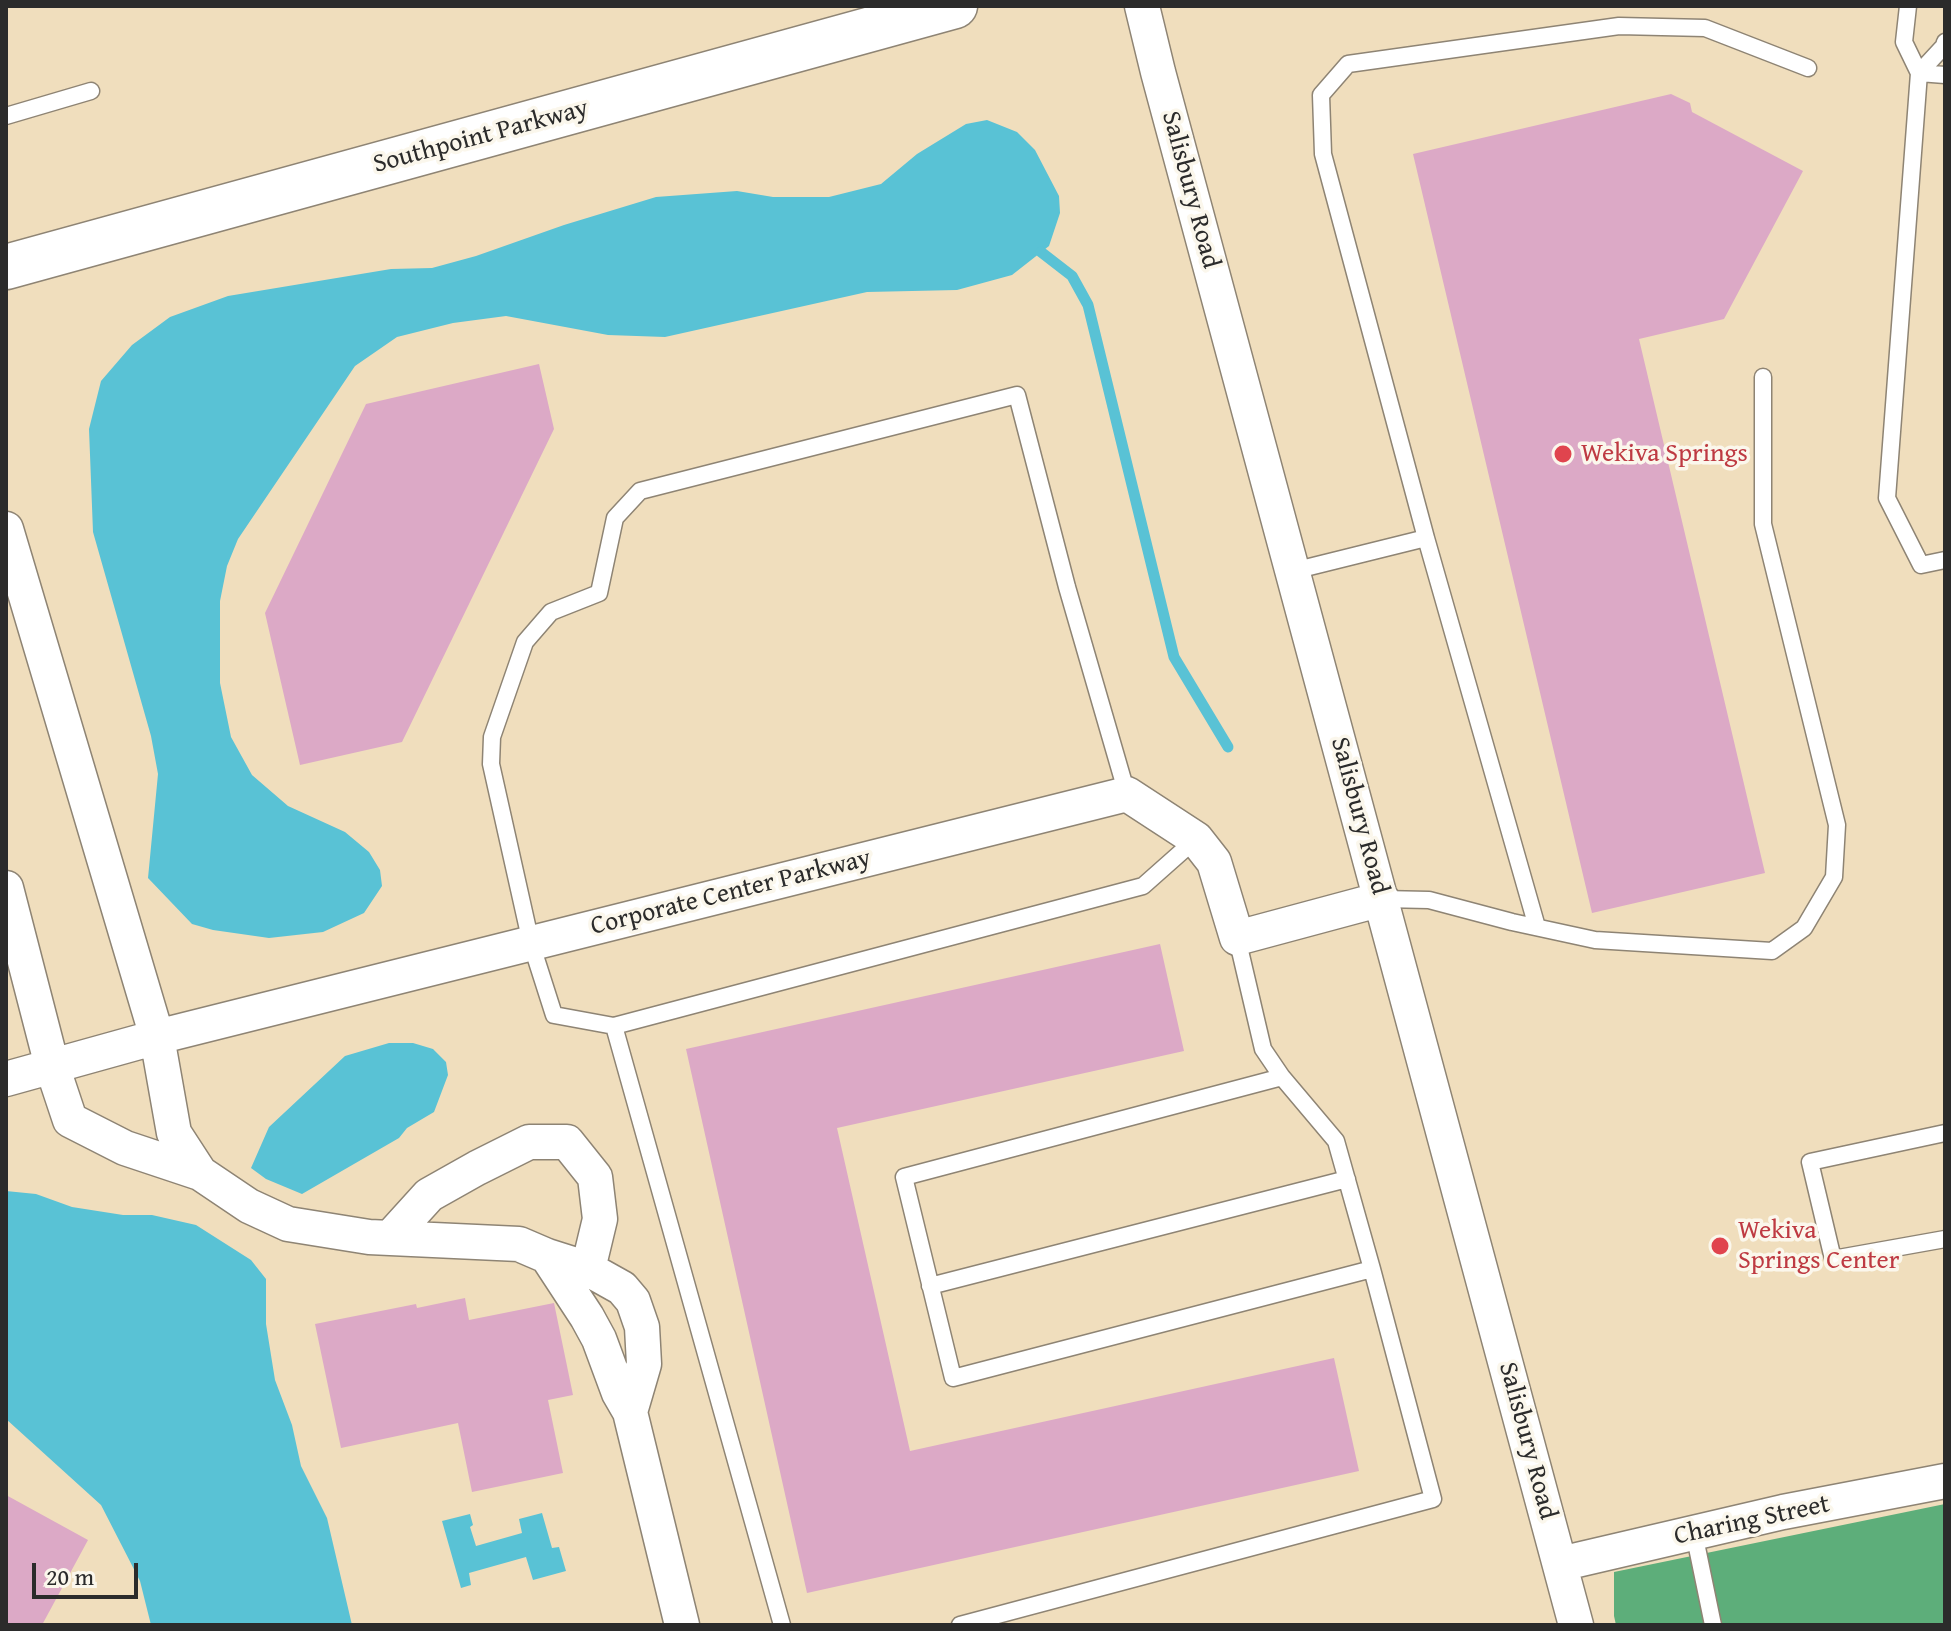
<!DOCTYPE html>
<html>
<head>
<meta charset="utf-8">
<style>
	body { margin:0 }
	#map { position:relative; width:1951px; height:1631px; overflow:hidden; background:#f0debd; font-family:"Gentium Book Plus",serif }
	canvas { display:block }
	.frame { position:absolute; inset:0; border:8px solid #2b2b2b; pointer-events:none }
	.scale { position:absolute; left:32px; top:1563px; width:106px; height:36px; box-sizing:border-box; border:4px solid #2b2b2b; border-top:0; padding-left:10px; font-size:24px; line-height:28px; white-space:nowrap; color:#2b2b2b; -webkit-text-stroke:6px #fbf7ec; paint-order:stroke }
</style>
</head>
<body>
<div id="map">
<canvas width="1951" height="1631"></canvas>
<div class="frame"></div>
<div class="scale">20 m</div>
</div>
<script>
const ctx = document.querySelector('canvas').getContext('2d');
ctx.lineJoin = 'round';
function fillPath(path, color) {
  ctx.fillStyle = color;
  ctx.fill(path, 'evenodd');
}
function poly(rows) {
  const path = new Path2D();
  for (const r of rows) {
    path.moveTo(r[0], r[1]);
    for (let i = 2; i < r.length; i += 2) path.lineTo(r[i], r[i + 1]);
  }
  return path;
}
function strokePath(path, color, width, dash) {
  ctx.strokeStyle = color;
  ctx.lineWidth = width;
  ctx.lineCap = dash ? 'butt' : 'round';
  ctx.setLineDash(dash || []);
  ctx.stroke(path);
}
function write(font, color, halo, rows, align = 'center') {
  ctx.font = font + ' "Gentium Book Plus",serif';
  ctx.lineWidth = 7;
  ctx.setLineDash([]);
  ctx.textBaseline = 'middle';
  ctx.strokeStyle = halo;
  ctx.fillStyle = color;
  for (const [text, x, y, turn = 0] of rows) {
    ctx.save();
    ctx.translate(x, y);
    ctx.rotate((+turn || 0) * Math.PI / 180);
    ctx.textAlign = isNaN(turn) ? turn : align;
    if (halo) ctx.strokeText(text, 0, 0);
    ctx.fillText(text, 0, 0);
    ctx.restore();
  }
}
fillPath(poly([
	[1945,1504,1945,1625,1616,1625,1614,1616,1614,1572]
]), '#5dae7a');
fillPath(poly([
	[987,120,1017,132,1035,150,1059,196,1060,213,1049,246,1012,275,957,290,867,292,665,337,608,335,506,316,453,323,397,337,355,366,238,539,227,566,220,601,220,683,231,737,252,775,288,806,345,832,369,852,380,870,382,886,364,913,323,932,269,938,213,930,192,924,148,878,158,774,151,736,93,532,89,429,101,381,132,345,170,317,228,296,391,269,432,268,476,256,564,225,656,197,737,191,773,197,829,197,881,184,917,154,966,124],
	[389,1043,413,1043,433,1049,446,1062,448,1075,434,1112,407,1128,399,1138,302,1194,266,1179,251,1168,269,1127,345,1056],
	[6,1191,36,1194,72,1207,123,1215,152,1215,196,1225,251,1260,266,1279,266,1324,275,1380,292,1425,301,1466,327,1518,352,1625,151,1625,140,1581,101,1505,6,1419],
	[542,1513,552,1548,559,1547,566,1571,533,1580,526,1557,469,1573,471,1585,461,1588,442,1521,470,1514,473,1525,470,1527,476,1546,522,1533,519,1519]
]), '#59c2d5');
strokePath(poly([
	[1041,252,1072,276,1088,305,1174,657,1228,747]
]), '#59c2d5', 11);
fillPath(poly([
	[1671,94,1690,103,1692,112,1803,171,1724,319,1639,339,1765,873,1592,913,1413,154],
	[539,364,554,429,402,742,300,765,265,613,366,404],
	[1160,944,1184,1051,837,1128,910,1451,1334,1358,1359,1471,807,1593,686,1049],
	[465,1298,469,1320,554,1303,573,1395,548,1400,563,1473,472,1492,458,1423,341,1448,315,1324,416,1304,417,1308],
	[6,1495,88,1540,42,1625,6,1625]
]), '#dca9c6');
const lane = poly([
	[1908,6,1904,42,1919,73,1944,46,1945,42],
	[1945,75,1919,73,1887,498,1921,565,1945,560],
	[6,116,91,91],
	[1426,538,1323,154,1321,95,1348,64,1619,26,1705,28,1808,68],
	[1293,571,1426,538,1537,927],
	[1382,899,1429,900,1512,922,1595,940,1772,951,1804,928,1834,877,1837,825,1763,524,1763,377],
	[1237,938,1263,1049,1282,1077],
	[614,1026,1143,886,1196,839],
	[1945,1133,1810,1162,1833,1259,1945,1239],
	[930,1286,1347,1179],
	[1694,1533,1713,1625],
	[782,1625,614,1026,554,1015,531,943,491,764,492,737,525,642,551,612,599,593,615,518,640,491,1017,395,1067,587,1127,794],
	[960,1625,1433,1499,1372,1269,1336,1141,1282,1077,904,1177,953,1378,1372,1269]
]);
const street = poly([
	[1142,6,1158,72,1576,1625],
	[6,529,157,1037,174,1133,200,1173],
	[6,888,52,1066,70,1120,125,1148,200,1173,249,1206,288,1224,369,1237,519,1244,547,1256,588,1269,622,1288,633,1301,642,1327,644,1364,630,1412],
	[6,1079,157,1037,1127,794,1196,839,1214,862,1237,938,1382,899],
	[390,1238,429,1195,477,1168,529,1142,567,1142,595,1177,600,1219,588,1269],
	[547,1256,587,1317,599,1339,619,1393,630,1412,682,1625],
	[1560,1564,1783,1512,1945,1481]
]);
const secondary = poly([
	[6,267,955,6]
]);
strokePath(lane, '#8e8474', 19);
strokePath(street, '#8e8474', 37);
strokePath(secondary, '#8e8474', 47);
strokePath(lane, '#fff', 16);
strokePath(street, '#fff', 34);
strokePath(secondary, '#fff', 44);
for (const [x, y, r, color] of [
	[1563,454,10,"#e0444e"],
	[1720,1246,10,"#e0444e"]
]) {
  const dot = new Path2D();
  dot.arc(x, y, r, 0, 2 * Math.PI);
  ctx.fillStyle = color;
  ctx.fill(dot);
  strokePath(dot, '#fbf7ec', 3);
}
write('26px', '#2b2b2b', '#fbf7ec', [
	["Southpoint Parkway",481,137,-15],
	["Salisbury Road",1190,190,75],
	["Salisbury Road",1359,816,75],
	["Corporate Center Parkway",731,893,-14],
	["Salisbury Road",1527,1441,75],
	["Charing Street",1752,1521,-12]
]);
write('26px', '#be3a42', '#fbf7ec', [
	["Wekiva Springs",1581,454],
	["Wekiva",1738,1231],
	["Springs Center",1738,1261]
], 'left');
</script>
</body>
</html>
